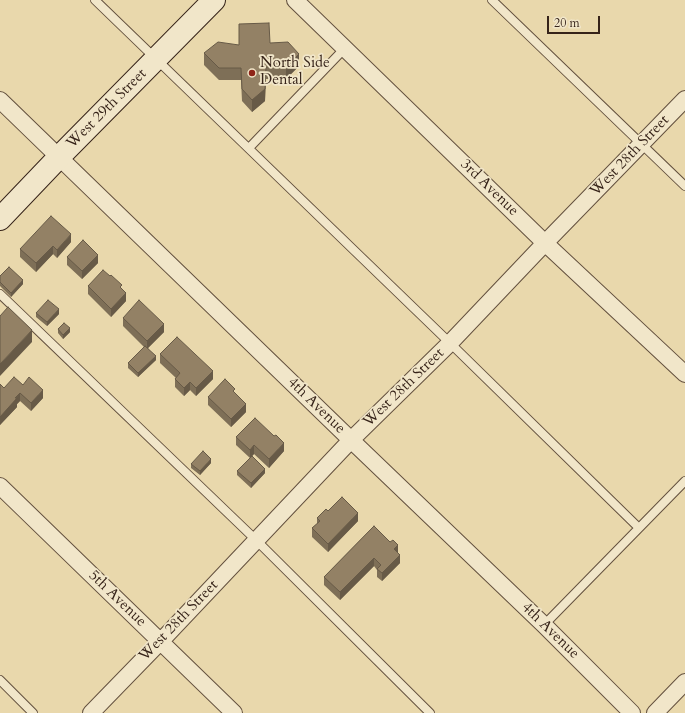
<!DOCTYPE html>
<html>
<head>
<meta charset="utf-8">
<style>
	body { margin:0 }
	#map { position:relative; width:685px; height:713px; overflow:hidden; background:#e9d8ac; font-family:Cardo,serif }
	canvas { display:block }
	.scale { position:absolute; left:547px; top:16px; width:53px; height:18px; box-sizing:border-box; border:2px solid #362319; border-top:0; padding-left:5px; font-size:12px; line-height:14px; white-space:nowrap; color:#362319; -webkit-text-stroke:3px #f1e6c9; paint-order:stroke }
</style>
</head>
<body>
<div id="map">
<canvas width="685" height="713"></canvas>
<div class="scale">20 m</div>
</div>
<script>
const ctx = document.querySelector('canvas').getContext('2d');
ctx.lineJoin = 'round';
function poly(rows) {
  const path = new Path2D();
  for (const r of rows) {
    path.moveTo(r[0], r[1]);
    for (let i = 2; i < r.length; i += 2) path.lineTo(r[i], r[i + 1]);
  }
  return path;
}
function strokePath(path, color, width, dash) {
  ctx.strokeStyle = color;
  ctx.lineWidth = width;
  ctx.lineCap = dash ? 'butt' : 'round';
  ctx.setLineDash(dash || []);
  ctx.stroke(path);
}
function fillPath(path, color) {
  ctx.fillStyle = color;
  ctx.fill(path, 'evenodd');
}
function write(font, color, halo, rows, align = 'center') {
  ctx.font = font + ' Cardo,serif';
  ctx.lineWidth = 3.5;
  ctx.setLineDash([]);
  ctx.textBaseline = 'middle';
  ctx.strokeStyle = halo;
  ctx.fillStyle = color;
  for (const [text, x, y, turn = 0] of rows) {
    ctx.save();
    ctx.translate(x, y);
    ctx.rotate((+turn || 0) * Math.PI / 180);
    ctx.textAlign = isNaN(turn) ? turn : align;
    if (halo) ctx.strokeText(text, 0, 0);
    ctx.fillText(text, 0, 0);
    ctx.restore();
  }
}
const lane = poly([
	[95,0,450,343,639,528],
	[492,0,685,186],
	[249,148,345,48],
	[0,294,256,540,430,713],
	[544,625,685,481],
	[0,680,33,713]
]);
const street = poly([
	[295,0,545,243,685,374],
	[0,100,351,440,544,625,632,713],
	[0,486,234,713],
	[91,713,161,641,351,440,450,343,545,243,685,99],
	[655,713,685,682]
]);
const secondary = poly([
	[0,219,60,156,214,0]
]);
strokePath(lane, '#63503e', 10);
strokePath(street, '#63503e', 18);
strokePath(secondary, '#362319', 24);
strokePath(lane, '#f1e6c9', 8);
strokePath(street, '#f1e6c9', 16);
strokePath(secondary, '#f1e6c9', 22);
fillPath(poly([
	[270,43,299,66,286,79,266,79,265,101,252,112,242,101,241,80,219,80,204,65,204,53,239,45],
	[71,242,57,258,53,254,36,272,20,257,20,249],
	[67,257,98,263,82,279,67,265],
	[0,276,23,284,11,297,0,286],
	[88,286,122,289,126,301,111,317,88,294],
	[36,313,59,314,47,326,36,317],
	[123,318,164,332,148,348,156,360,138,377,128,368,128,363,144,347,123,326],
	[58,329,70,332,63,339,58,333],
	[160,354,213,379,196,396,190,390,184,396,175,387,175,379,176,378,160,363],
	[0,384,4,388,23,385,43,398,31,411,20,401,17,404,17,407,0,425],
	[235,393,246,412,231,427,208,405,208,397],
	[236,437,284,451,269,468,254,454,252,456,265,473,251,488,237,475,237,471,250,458,236,445],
	[211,463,200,475,191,468,191,464],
	[328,511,358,521,328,552,312,537,312,528,317,524,317,518],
	[374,526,398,553,400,563,382,581,377,577,377,570,374,566,340,600,324,585,324,577]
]), '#7e6f57');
fillPath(poly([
	[299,54,299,66,286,79,286,67],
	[266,67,265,101,252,112,252,100],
	[71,234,71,242,57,258,57,250],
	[53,246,53,254,36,272,36,263],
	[98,255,98,263,82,279,82,271],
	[23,280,23,284,11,297,11,293],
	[126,293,126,301,111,317,111,309],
	[59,309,59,314,47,326,47,322],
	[164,324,164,332,147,349,147,341],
	[70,328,70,332,63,339,63,335],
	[32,330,32,342,0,376,0,364],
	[156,356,156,360,138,377,138,373],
	[213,371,213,379,196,396,196,388],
	[190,382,190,390,184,396,184,388],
	[43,390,43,398,31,411,31,403],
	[20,393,20,401,17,404,17,407,0,425,0,417],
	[246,404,246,412,231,427,231,419],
	[284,443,284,451,269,468,269,459],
	[254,445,254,454,250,458,250,450],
	[211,459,211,463,200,475,200,471],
	[265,469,265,473,251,488,251,483],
	[358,513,358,521,328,552,328,544],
	[398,545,398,553,394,549],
	[400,555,400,563,382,581,382,573],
	[374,558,374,566,340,600,340,592]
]), '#675a47');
const building = poly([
	[269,23,270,43,288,42,299,54,286,67,266,67,265,89,252,100,242,89,241,68,219,68,204,53,218,42,239,45,239,24,269,23],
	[51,216,71,234,57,250,53,246,36,263,20,249,51,216],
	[83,240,98,255,82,271,67,257,83,240],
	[9,267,23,280,11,293,0,282,0,276,9,267],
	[103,270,110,276,111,275,122,285,120,287,126,293,111,309,88,286,103,270],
	[48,300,59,309,47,322,36,313,48,300],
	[139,300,164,324,147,341,123,318,139,300],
	[8,307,32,330,0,364,0,316,8,307],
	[64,323,70,328,63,335,58,329,64,323],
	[177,337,213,371,196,388,190,382,184,388,175,379,180,373,160,354,177,337],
	[145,346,156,356,138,373,128,363,145,346],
	[14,377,23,385,29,377,43,390,31,403,20,393,15,398,17,398,0,417,0,384,4,388,14,377],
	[225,379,235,389,233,391,246,404,231,419,208,397,225,379],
	[255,418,274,436,276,435,284,443,269,459,254,445,250,450,236,437,255,418],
	[203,451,211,459,200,471,191,464,203,451],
	[252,456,265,469,251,483,237,471,252,456],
	[342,497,358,513,328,544,312,528,320,521,317,518,326,509,328,511,342,497],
	[374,526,390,542,393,540,398,545,394,549,400,555,382,573,377,569,381,565,374,558,340,592,324,577,374,526]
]);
fillPath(building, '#938165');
strokePath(building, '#675a47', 1);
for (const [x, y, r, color] of [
	[252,73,4,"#8f2418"]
]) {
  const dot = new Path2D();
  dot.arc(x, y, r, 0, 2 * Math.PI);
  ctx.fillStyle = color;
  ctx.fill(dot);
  strokePath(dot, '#f1e6c9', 1.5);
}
write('15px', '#362319', '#f1e6c9', [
	["North Side",260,64],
	["Dental",260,81]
], 'left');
write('15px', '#362319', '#f1e6c9', [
	["West 29th Street",107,109,-45],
	["West 28th Street",630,156,-46],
	["3rd Avenue",489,188,44],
	["West 28th Street",404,388,-44],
	["4th Avenue",316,406,44],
	["5th Avenue",117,599,44],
	["West 28th Street",179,621,-46],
	["4th Avenue",550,631,44]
]);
</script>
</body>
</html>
